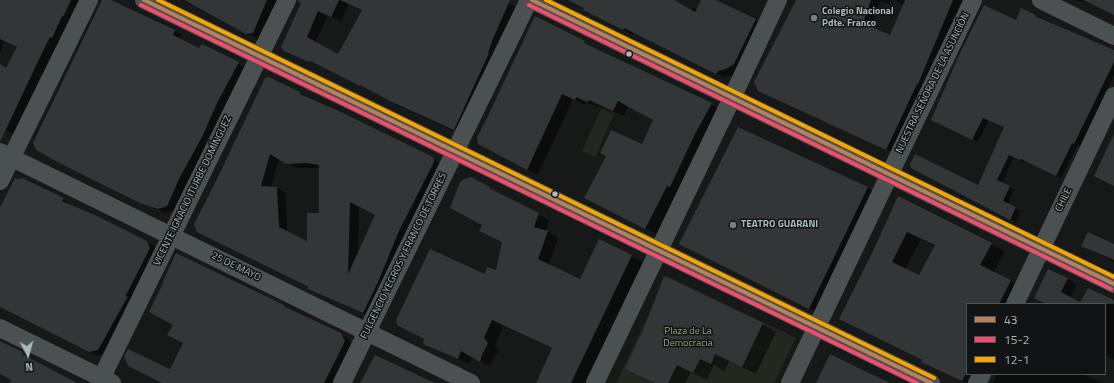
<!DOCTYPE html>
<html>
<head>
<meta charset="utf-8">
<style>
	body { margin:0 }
	#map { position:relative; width:1114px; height:383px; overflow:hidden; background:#171818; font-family:"Titillium Web",sans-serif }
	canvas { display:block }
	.legend { position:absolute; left:966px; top:303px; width:140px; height:72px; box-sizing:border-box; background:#111314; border:1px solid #4d5656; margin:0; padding:5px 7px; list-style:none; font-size:12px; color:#a7bab9 }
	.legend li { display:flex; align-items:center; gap:8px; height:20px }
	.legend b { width:20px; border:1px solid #4d5656 }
	.north { position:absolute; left:8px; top:335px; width:40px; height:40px; -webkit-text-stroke:3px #111314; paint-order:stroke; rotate:174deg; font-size:11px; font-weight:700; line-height:16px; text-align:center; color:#a7bab9 }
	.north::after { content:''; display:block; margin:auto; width:14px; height:18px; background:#a7bab9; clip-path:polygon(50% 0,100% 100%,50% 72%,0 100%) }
</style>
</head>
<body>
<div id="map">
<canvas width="1114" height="383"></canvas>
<ul class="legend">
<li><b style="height:5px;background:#b6815c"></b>43</li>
<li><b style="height:5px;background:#f44d6c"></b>15-2</li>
<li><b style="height:5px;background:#f7a600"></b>12-1</li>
</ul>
<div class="north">N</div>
</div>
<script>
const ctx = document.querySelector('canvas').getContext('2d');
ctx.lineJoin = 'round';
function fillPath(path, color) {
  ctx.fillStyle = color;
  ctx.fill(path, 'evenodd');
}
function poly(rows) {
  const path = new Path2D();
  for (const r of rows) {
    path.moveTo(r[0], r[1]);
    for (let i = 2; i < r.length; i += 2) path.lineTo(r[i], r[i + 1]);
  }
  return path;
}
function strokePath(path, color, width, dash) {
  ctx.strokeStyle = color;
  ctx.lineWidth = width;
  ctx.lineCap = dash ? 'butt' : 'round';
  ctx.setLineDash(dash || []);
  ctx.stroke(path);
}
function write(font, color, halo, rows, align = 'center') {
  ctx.font = font + ' "Titillium Web",sans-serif';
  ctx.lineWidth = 3;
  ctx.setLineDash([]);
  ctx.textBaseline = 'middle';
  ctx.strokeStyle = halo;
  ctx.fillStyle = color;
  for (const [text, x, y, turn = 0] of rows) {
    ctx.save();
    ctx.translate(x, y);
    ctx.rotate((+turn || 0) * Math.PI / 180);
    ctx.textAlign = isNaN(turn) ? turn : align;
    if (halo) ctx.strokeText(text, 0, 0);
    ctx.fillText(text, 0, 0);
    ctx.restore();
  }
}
fillPath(poly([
	[601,109,614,114,595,157,582,151],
	[667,276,796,338,774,383,616,383]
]), '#23271f');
fillPath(poly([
	[0,0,85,0,17,136,0,127,0,66,7,69,18,48,5,41,0,53],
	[107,0,175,31,182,35,180,39,200,50,202,45,246,68,224,107,210,139,186,184,174,210,166,213,149,206,45,154],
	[182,0,280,0,263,38,257,39],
	[304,0,504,0,518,8,463,135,400,106,369,89,369,90,285,50],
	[349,4,363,11,338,55,315,43,328,15,341,21],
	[569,0,672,0,691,11,693,7,703,12,709,0,714,0,765,25,736,74,727,76,726,78,634,33,633,35,594,15,585,8],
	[797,0,891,0,889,4,880,1,871,27,891,36,904,5,894,0,963,0,894,153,759,90],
	[1075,0,1114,0,1114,15,1092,4],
	[1035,15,1114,51,1114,75,1080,146,1078,145,1061,178,1026,161,1025,162,1014,157,1002,183,1014,189,1008,204,1021,211,1016,222,993,210,978,186,1005,127,989,120,978,142,937,122,1016,21],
	[584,42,595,49,722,110,678,191,656,234,585,198,607,156,642,145,654,120,628,106,624,116,599,105,598,107,587,102,585,105,573,99,538,175,490,150],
	[300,93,442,164,372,318,319,293,310,287,207,236],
	[279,159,296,168,320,168,320,214,308,243,287,233,286,193,277,188,271,188],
	[359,206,377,215,358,256],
	[471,178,549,220,546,231,558,238,549,265,580,280,599,240,643,262,585,383,537,383,553,349,503,326,495,345,499,350,492,361,491,367,473,356,469,364,435,349,424,343,485,276,496,272,503,242,483,225],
	[868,188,880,195,822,315,681,244],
	[899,198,1005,251,993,273,1024,288,1016,304,967,304,967,374,983,374,978,383,966,383,936,369,922,360,854,326],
	[921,239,935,246,920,276,905,270],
	[63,199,70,204,70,205,146,242,154,246,157,253,106,353,98,356,0,307,0,221],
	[1114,241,1114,262,1083,246,1113,244],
	[177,254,348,338,351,345,332,383,162,383,128,366,170,370,184,343,175,325],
	[1067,279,1077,284,1070,298,1081,304,1114,301,1114,360,1105,355,1105,304,1046,304,1036,298],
	[762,324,776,332,756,374,729,361,725,371,714,365,707,380,691,372,685,383,654,383,626,368],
	[0,342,34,360,34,361,75,383,17,383,0,374],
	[997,374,1083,374,1102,383,993,383]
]), '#0007');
fillPath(poly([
	[0,0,71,0,63,17,62,16,52,38,50,37,41,55,0,142,0,64,6,68,17,47,0,39],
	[102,0,111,0,175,30,173,35,199,48,202,44,239,62,217,103,203,135,179,179,167,206,158,209,140,203,65,166,36,150,33,143],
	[184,0,267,0,253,33,246,34],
	[297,0,339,0,331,17,318,11,307,37,338,54,362,10,340,0,510,0,492,41,488,53,489,53,454,130,390,101,360,85,360,86,310,61,309,62,284,51,281,47,301,3],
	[568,0,674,0,695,12,701,0,716,0,756,19,734,64,726,69,718,71,716,74,624,28,623,30,583,10,584,8],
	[796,0,871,0,863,23,890,35,905,0,953,0,918,84,917,84,886,150,758,91,754,82],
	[1083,0,1114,0,1114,15],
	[984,5,1016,20,1021,8,1036,15,1035,16,1114,50,1114,62,1074,144,1072,143,1056,176,1021,159,1020,160,1009,155,997,180,1010,186,1003,201,1016,207,1010,220,911,168,910,164,915,154,978,185,1004,127,983,118,972,140,931,120,959,55],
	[535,16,585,41,584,43,712,103,695,134,670,187,667,186,645,229,584,198,606,156,600,153,611,130,642,144,653,120,618,101,613,111,589,100,587,102,576,97,575,100,562,94,527,170,478,144,477,137,487,118],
	[269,77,300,92,300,94,341,112,433,157,434,162,399,231,378,282,363,313,308,289,309,287,197,232,194,224,216,181,265,78],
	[270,154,286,164,306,163,319,165,319,213,307,213,307,241,279,227,277,187,261,186],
	[350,202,375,215,348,274],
	[738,127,868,187,809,309,679,244],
	[1114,134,1114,186,1094,176],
	[471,177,490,187,489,188,539,213,534,227,548,231,538,259,580,279,599,239,632,255,571,383,536,383,552,348,492,320,484,338,488,343,482,355,480,362,461,351,458,359,423,344,424,339,397,325,396,320,430,249,485,274,487,267,496,270,502,242,479,231,482,225,450,208,460,182,464,179],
	[15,178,18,179,22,178,64,198,62,201,95,215,147,241,150,248,125,297,128,296,98,350,89,352,0,307,0,207],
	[898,196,992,243,980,265,1011,280,999,304,967,304,967,371,962,381,921,362,922,360,839,319,873,251],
	[907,232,935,245,919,275,892,262],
	[1088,232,1114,244,1114,260,1081,246],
	[176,253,284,305,283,306,341,333,345,341,324,383,162,383,128,366,124,356,128,349,170,369,183,343,167,335,173,325,149,312,164,281,163,281],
	[1048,269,1068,278,1061,292,1080,302,1088,288,1114,300,1114,304,1046,304,1034,298],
	[664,276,763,323,742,367,715,354,711,364,700,359,693,373,677,365,668,383,655,383,625,369,644,328],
	[0,341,23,352,22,354,77,383,10,383,11,380,0,374],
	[830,354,890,383,816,383],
	[375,355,435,383,360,383]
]), '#333636');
strokePath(poly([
	[144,0,931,383],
	[532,0,1114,284],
	[1041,0,1114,36],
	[0,152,471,383],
	[0,181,89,0],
	[1015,304,1114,96],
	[0,328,112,383],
	[99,383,287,0],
	[342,383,529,0],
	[595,383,732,98,778,0],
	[790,383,973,0],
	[977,383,982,374]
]), '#4b5051', 18);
strokePath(poly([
	[144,0,931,383],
	[532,0,1114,284]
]), '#b6815c', 4);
strokePath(poly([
	[141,5,917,383],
	[529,5,1111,289]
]), '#f44d6c', 4);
strokePath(poly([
	[158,0,934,378],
	[546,0,1114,277]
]), '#f7a600', 4);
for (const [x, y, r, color] of [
	[814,18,4,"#758181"],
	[629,54,3.5,"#a7bab9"],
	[555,194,3.5,"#a7bab9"],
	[733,225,4,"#758181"]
]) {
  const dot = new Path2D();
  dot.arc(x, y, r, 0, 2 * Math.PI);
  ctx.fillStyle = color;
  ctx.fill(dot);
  strokePath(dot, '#111314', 1.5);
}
write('bold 10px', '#a7bab9', '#111314', [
	["Colegio Nacional",822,12],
	["Pdte. Franco",822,24],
	["TEATRO GUARANI",741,225]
], 'left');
write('10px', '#a7bab9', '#111314', [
	["NUESTRA SEÑORA DE LA ASUNCIÓN",933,83,-64],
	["VICENTE IGNACIO ITURBE DOMÍNGUEZ",193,191,-64],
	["CHILE",1064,200,-64],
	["FULGENCIO YEGROS Y FRANCO DE TORRES",404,256,-64],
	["25 DE MAYO",236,267,26]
]);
write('10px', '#97a67d', '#111314', [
	["Plaza de La",688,332],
	["Democracia",688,344]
]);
</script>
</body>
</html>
